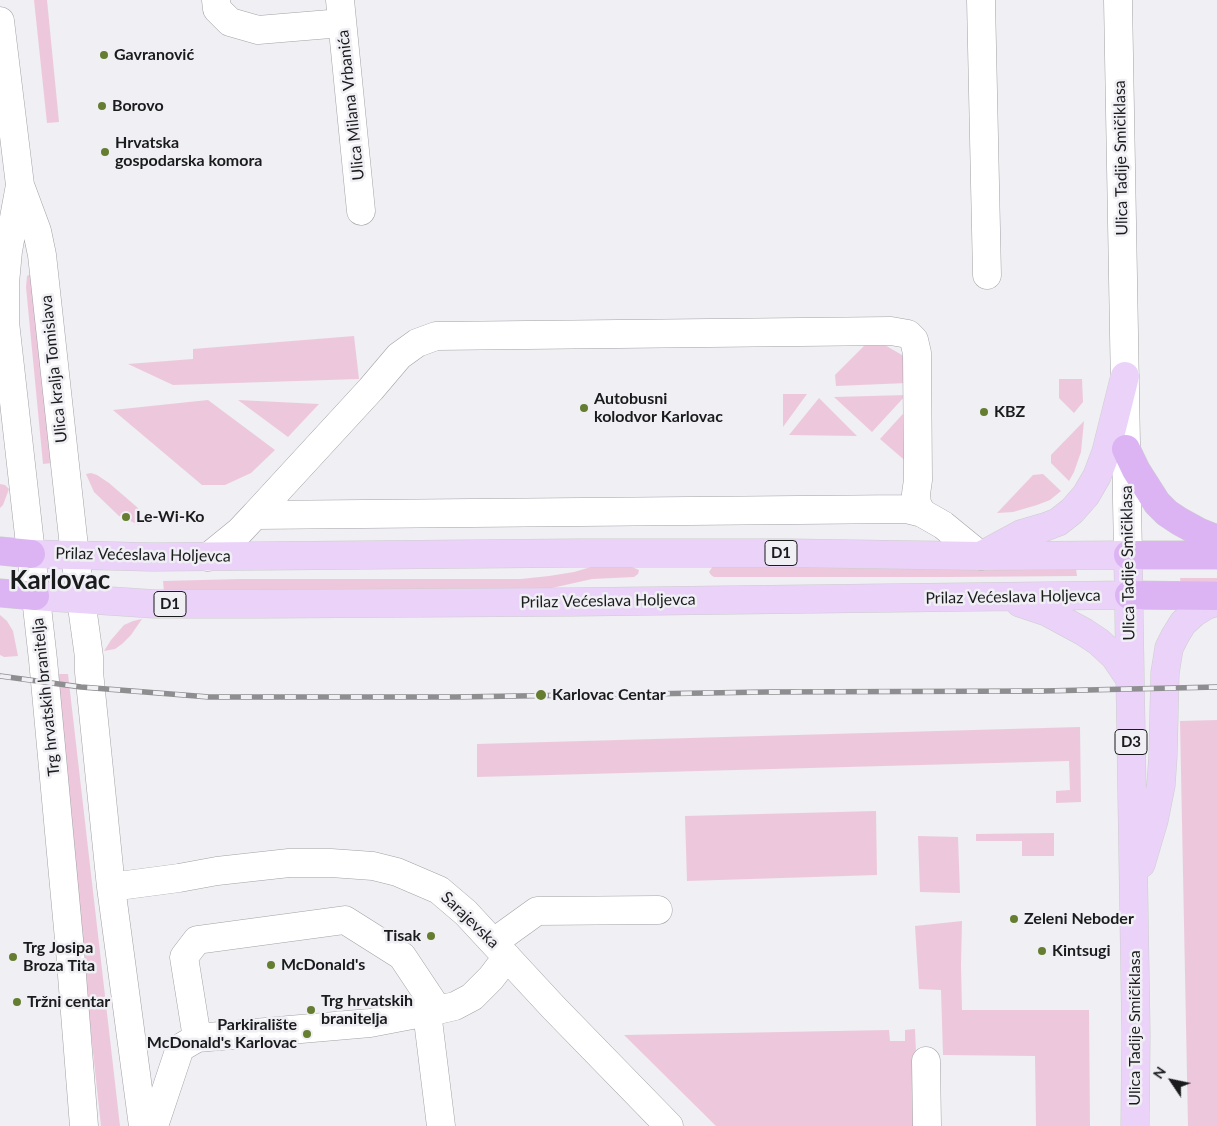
<!DOCTYPE html>
<html>
<head>
<meta charset="utf-8">
<style>
	body { margin:0 }
	#map { position:relative; width:1217px; height:1126px; overflow:hidden; background:#efeff4; font-family:Lato,sans-serif }
	canvas { display:block }
	.north { position:absolute; left:1147px; top:1056px; width:50px; height:50px; -webkit-text-stroke:4px #efeff4; paint-order:stroke; rotate:304deg; font-size:14px; font-weight:700; line-height:20px; text-align:center; color:#1a1b1c }
	.north::after { content:''; display:block; margin:auto; width:18px; height:22px; background:#1a1b1c; clip-path:polygon(50% 0,100% 100%,50% 72%,0 100%) }
</style>
</head>
<body>
<div id="map">
<canvas width="1217" height="1126"></canvas>
<div class="north">N</div>
</div>
<script>
const ctx = document.querySelector('canvas').getContext('2d');
ctx.lineJoin = 'round';
function fillPath(path, color) {
  ctx.fillStyle = color;
  ctx.fill(path, 'evenodd');
}
function poly(rows) {
  const path = new Path2D();
  for (const r of rows) {
    path.moveTo(r[0], r[1]);
    for (let i = 2; i < r.length; i += 2) path.lineTo(r[i], r[i + 1]);
  }
  return path;
}
function strokePath(path, color, width, dash) {
  ctx.strokeStyle = color;
  ctx.lineWidth = width;
  ctx.lineCap = dash ? 'butt' : 'round';
  ctx.setLineDash(dash || []);
  ctx.stroke(path);
}
function write(font, color, halo, rows, align = 'center') {
  ctx.font = font + ' Lato,sans-serif';
  ctx.lineWidth = 5;
  ctx.setLineDash([]);
  ctx.textBaseline = 'middle';
  ctx.strokeStyle = halo;
  ctx.fillStyle = color;
  for (const [text, x, y, turn = 0] of rows) {
    ctx.save();
    ctx.translate(x, y);
    ctx.rotate((+turn || 0) * Math.PI / 180);
    ctx.textAlign = isNaN(turn) ? turn : align;
    if (halo) ctx.strokeText(text, 0, 0);
    ctx.fillText(text, 0, 0);
    ctx.restore();
  }
}
fillPath(poly([
	[34,0,47,0,59,122,47,123],
	[31,274,52,463,43,464,26,287,27,276],
	[354,336,359,379,173,385,128,364,193,359,193,349],
	[883,344,902,355,904,359,907,383,836,386,835,375,865,345],
	[1059,379,1082,379,1083,402,1074,413,1059,398],
	[783,394,807,394,783,427],
	[906,395,872,432,834,397],
	[819,398,857,436,789,435],
	[208,400,275,450,251,473,225,485,202,485,113,410],
	[238,400,319,404,288,437],
	[911,405,909,464,880,439],
	[1084,421,1081,452,1074,472,1069,481,1051,463,1051,455],
	[91,473,97,475,109,483,138,508,141,517,139,525,119,516,94,492,86,474],
	[1043,474,1061,491,1050,500,1037,505,1013,512,997,513,1033,475],
	[0,484,5,485,9,489,3,505,0,508],
	[620,566,632,567,639,570,638,574,634,577,592,579,543,590,164,592,163,581,241,579,521,579,549,576,574,572,591,567],
	[713,566,1076,569,1077,576,949,577,714,577,711,575,709,572],
	[1180,578,1217,578,1217,586,1181,586],
	[0,615,7,621,13,631,18,656,4,657,0,655],
	[142,619,131,635,122,644,115,649,104,651,111,640,124,625,133,621],
	[52,674,68,674,120,1126,101,1126],
	[1217,720,1217,1126,1188,1126,1180,721],
	[1080,727,1081,802,1056,803,1056,791,1070,790,1069,761,477,777,477,744],
	[876,811,877,875,687,881,685,816],
	[1054,833,1054,856,1022,856,1022,841,976,841,976,834],
	[918,836,958,837,960,893,920,892],
	[962,921,961,965,962,1010,1089,1010,1090,1126,1036,1126,1035,1056,943,1055,941,990,919,989,915,926],
	[915,1029,919,1126,716,1126,624,1035,889,1030,890,1041,905,1041,905,1030]
]), '#edc8dc');
const minor = poly([
	[216,0,217,9,230,22,258,30,342,23],
	[340,0,361,211],
	[981,0,987,275],
	[1118,0,1128,555],
	[0,21,20,185,8,251,5,283,5,322,43,660,70,950,84,1126],
	[20,185,37,231,42,255,75,556,89,657,89,672,111,887,143,1126],
	[255,515,371,389,399,356,417,343,436,336,891,331,908,334,914,340,917,353,918,480,916,494,917,504,922,513],
	[208,557,240,531,255,515,906,509,922,513,943,525,981,556],
	[111,887,179,878,217,871,289,863,331,863,373,866,397,872,439,890,466,913,554,1008,669,1126],
	[494,942,537,911,658,910],
	[427,1012,441,1126],
	[197,1038,184,957,197,940,345,920,402,956,438,1010],
	[926,1061,927,1126],
	[154,1126,180,1048,197,1038,370,1023,438,1010,455,1006,472,997,491,978,507,957]
]);
const major = poly([
	[31,554,152,557,581,553,786,553,981,556,1128,555,1136,1034,1135,1126],
	[984,554,1021,534,1045,527,1058,522,1072,511,1086,495,1097,476,1106,452,1125,376],
	[35,596,155,604,259,604,572,602,1129,595],
	[1020,603,1047,612,1084,632,1099,642,1115,657,1130,679],
	[1141,864,1154,820,1161,785,1163,755,1165,673,1169,648,1175,636,1183,623,1194,613,1207,605,1217,602]
]);
const highway = poly([
	[1126,449,1136,470,1157,503,1167,513,1179,521,1199,532,1217,539],
	[0,551,31,554],
	[1128,555,1217,555],
	[0,593,35,596],
	[1129,595,1217,596]
]);
strokePath(minor, '#a2a2a6', 29);
strokePath(major, '#cdcdcd', 29);
strokePath(highway, '#cdcdcd', 29);
strokePath(minor, '#fff', 28);
strokePath(major, '#ead2f8', 28);
strokePath(highway, '#dcb4f4', 28);
const rail = poly([
	[0,676,81,687,209,697,455,697,767,692,1044,691,1217,687]
]);
strokePath(rail, '#8e8e91', 5.5);
strokePath(rail, '#efeff4', 4, [11]);
for (const [x, y, r, color] of [
	[104,55,5,"#647d30"],
	[102,106,5,"#647d30"],
	[105,152,5,"#647d30"],
	[584,408,5,"#647d30"],
	[984,412,5,"#647d30"],
	[126,517,5,"#647d30"],
	[541,695,6,"#647d30"],
	[1014,919,5,"#647d30"],
	[431,936,5,"#647d30"],
	[1042,951,5,"#647d30"],
	[13,957,5,"#647d30"],
	[271,965,5,"#647d30"],
	[17,1002,5,"#647d30"],
	[311,1010,5,"#647d30"],
	[307,1034,5,"#647d30"]
]) {
  const dot = new Path2D();
  dot.arc(x, y, r, 0, 2 * Math.PI);
  ctx.fillStyle = color;
  ctx.fill(dot);
  strokePath(dot, '#efeff4', 2);
}
for (const [x, y, w] of [
	[781,553,32],
	[170,604,32],
	[1131,742,32]
]) {
  const box = new Path2D();
  box.roundRect(x - w / 2, y - 12.5, w, 25, 4);
  ctx.fillStyle = '#efeff4';
  ctx.fill(box);
  strokePath(box, '#1a1b1c', 1);
}
write('bold 15px', '#1a1b1c', null, [
	["D1",781,553],
	["D1",170,604],
	["D3",1131,742]
]);
write('bold 16px', '#1a1b1c', '#efeff4', [
	["Gavranović",114,55],
	["Borovo",112,106],
	["Hrvatska",115,143],
	["gospodarska komora",115,161],
	["Autobusni",594,399],
	["kolodvor Karlovac",594,417],
	["KBZ",994,412],
	["Le-Wi-Ko",136,517],
	["Karlovac Centar",552,695],
	["Zeleni Neboder",1024,919],
	["Tisak",421,936,"right"],
	["Trg Josipa",23,948],
	["Broza Tita",23,966],
	["Kintsugi",1052,951],
	["McDonald's",281,965],
	["Trg hrvatskih",321,1001],
	["branitelja",321,1019],
	["Tržni centar",27,1002],
	["Parkiralište",297,1025,"right"],
	["McDonald's Karlovac",297,1043,"right"]
], 'left');
write('16px', '#1a1b1c', '#efeff4', [
	["Ulica Milana Vrbanića",351,105,-96],
	["Ulica Tadije Smičiklasa",1121,158,-91],
	["Ulica kralja Tomislava",54,369,-96],
	["Prilaz Većeslava Holjevca",143,555,1],
	["Ulica Tadije Smičiklasa",1128,563,-91],
	["Prilaz Većeslava Holjevca",1013,597,-1],
	["Prilaz Većeslava Holjevca",608,601,-1],
	["Trg hrvatskih branitelja",46,697,-96],
	["Sarajevska",470,920,44],
	["Ulica Tadije Smičiklasa",1135,1028,-90]
]);
write('bold 26px', '#1a1b1c', '#efeff4', [
	["Karlovac",60,581]
]);
</script>
</body>
</html>
